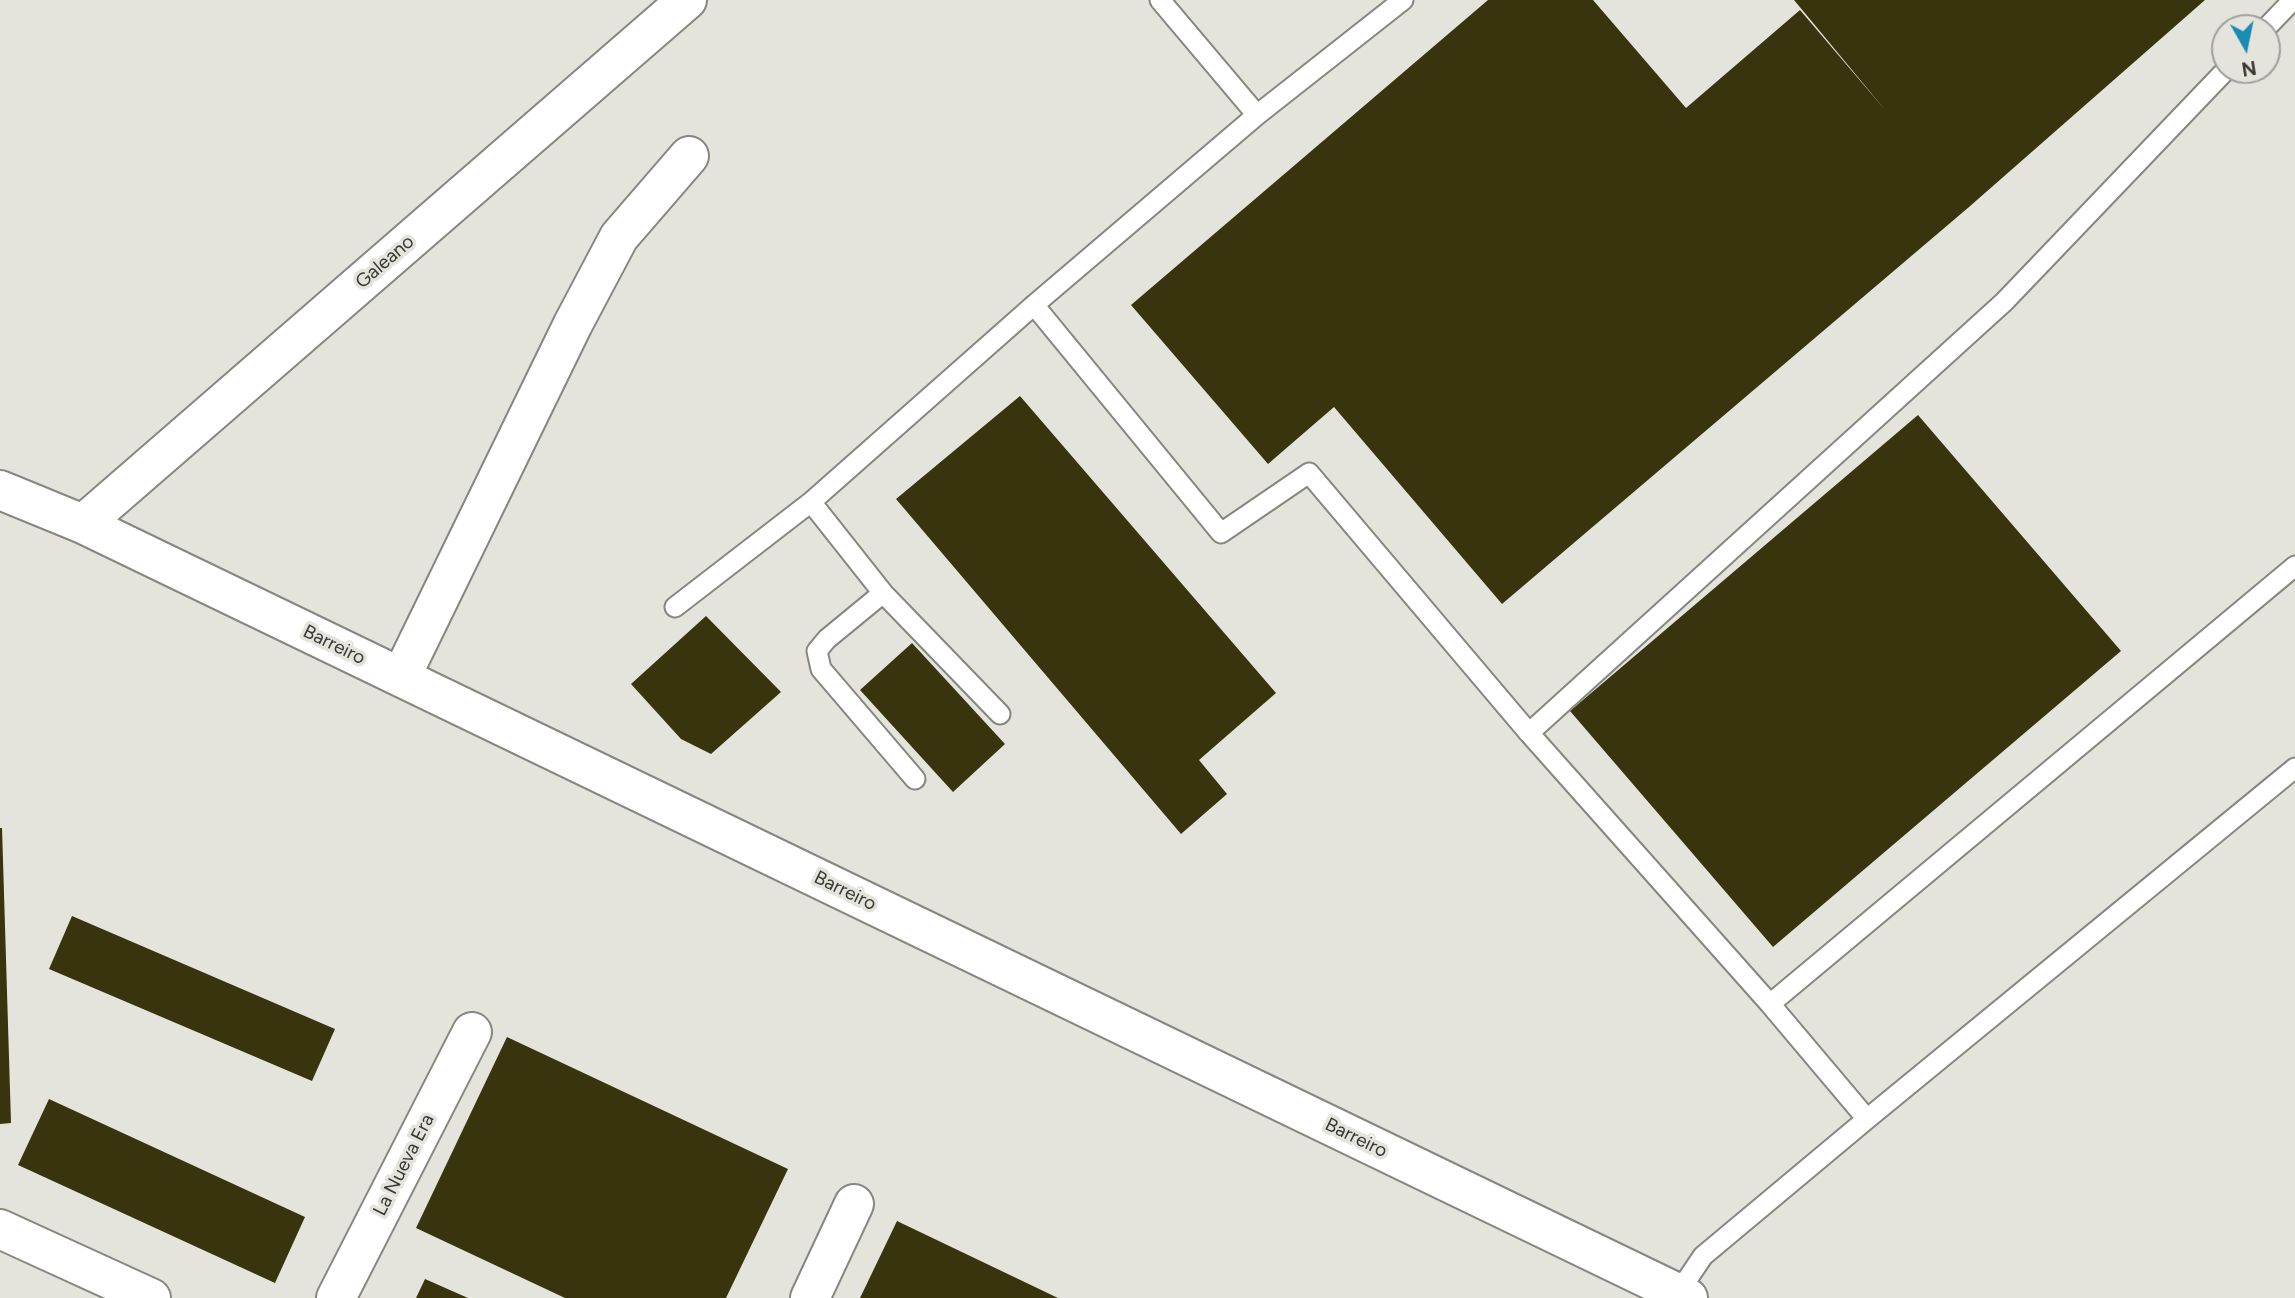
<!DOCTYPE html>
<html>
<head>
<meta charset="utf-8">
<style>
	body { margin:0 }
	#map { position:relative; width:2295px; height:1298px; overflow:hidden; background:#e4e4dd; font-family:Figtree,sans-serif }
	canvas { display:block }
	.north { position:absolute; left:2211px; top:14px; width:70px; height:70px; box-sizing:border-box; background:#e4e4dd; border:2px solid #a0a09a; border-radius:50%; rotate:171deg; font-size:19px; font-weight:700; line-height:28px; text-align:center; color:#393936 }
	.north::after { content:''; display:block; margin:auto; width:24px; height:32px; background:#198cb0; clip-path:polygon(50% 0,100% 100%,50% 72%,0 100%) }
</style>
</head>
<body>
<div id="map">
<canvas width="2295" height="1298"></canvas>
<div class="north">N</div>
</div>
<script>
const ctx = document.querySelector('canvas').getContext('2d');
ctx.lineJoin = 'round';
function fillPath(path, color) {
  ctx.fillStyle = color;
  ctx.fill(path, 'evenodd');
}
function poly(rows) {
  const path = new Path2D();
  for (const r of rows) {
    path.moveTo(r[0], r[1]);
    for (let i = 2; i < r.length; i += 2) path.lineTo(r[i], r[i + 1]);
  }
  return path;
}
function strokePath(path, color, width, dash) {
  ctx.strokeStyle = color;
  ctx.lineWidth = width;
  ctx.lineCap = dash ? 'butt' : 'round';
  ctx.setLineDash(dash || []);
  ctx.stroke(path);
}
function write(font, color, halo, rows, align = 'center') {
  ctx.font = font + ' Figtree,sans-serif';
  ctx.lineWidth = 7;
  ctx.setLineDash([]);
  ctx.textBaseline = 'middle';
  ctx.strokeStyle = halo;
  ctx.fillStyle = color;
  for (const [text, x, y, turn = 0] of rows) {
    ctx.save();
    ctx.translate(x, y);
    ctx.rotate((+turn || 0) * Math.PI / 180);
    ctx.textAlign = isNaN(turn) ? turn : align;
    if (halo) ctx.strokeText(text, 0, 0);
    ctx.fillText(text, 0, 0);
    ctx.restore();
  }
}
fillPath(poly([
	[1488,0,1593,0,1686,108,1800,10,1886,111,1794,0,2205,0,1969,207,1502,604,1334,407,1268,464,1131,305],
	[1020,396,1276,693,1199,760,1227,794,1181,834,896,499],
	[1918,415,2121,651,1773,947,1570,711],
	[706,616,781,692,711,754,681,739,631,684],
	[912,643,1005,744,953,792,860,690],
	[0,828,2,828,11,1123,0,1124],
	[72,916,335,1029,312,1081,49,969],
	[507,1037,788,1169,726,1298,565,1298,416,1228],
	[49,1099,305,1217,275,1283,18,1165],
	[897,1221,1058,1298,860,1298],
	[425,1279,468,1298,416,1298]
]), '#38340d');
const lane = poly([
	[1160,0,1257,115],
	[2266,28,2293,0],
	[1034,305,1221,533,1309,473,1529,733,1770,1004,2295,566],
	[811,502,883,593,1000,714],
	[883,593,827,639,817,651,821,669,915,779],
	[675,607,811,502,1034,305,1257,115,1403,0],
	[1529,733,2004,302,2226,70],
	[1770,1004,1867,1119],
	[1678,1293,1703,1256,1867,1119,2295,768]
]);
const street = poly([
	[0,490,83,524,1688,1298],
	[83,524,687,0],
	[401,677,573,324,619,237,689,156],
	[0,1229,151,1298],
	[336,1298,472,1032],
	[810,1298,854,1204]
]);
strokePath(lane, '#878781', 23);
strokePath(street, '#878781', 42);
strokePath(lane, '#fff', 19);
strokePath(street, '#fff', 38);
write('19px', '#393936', '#e4e4dd', [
	["Galeano",385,262,-41],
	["Barreiro",334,645,26],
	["Barreiro",845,891,26],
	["Barreiro",1356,1138,26],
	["La Nueva Era",404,1165,-63]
]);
</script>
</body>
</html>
